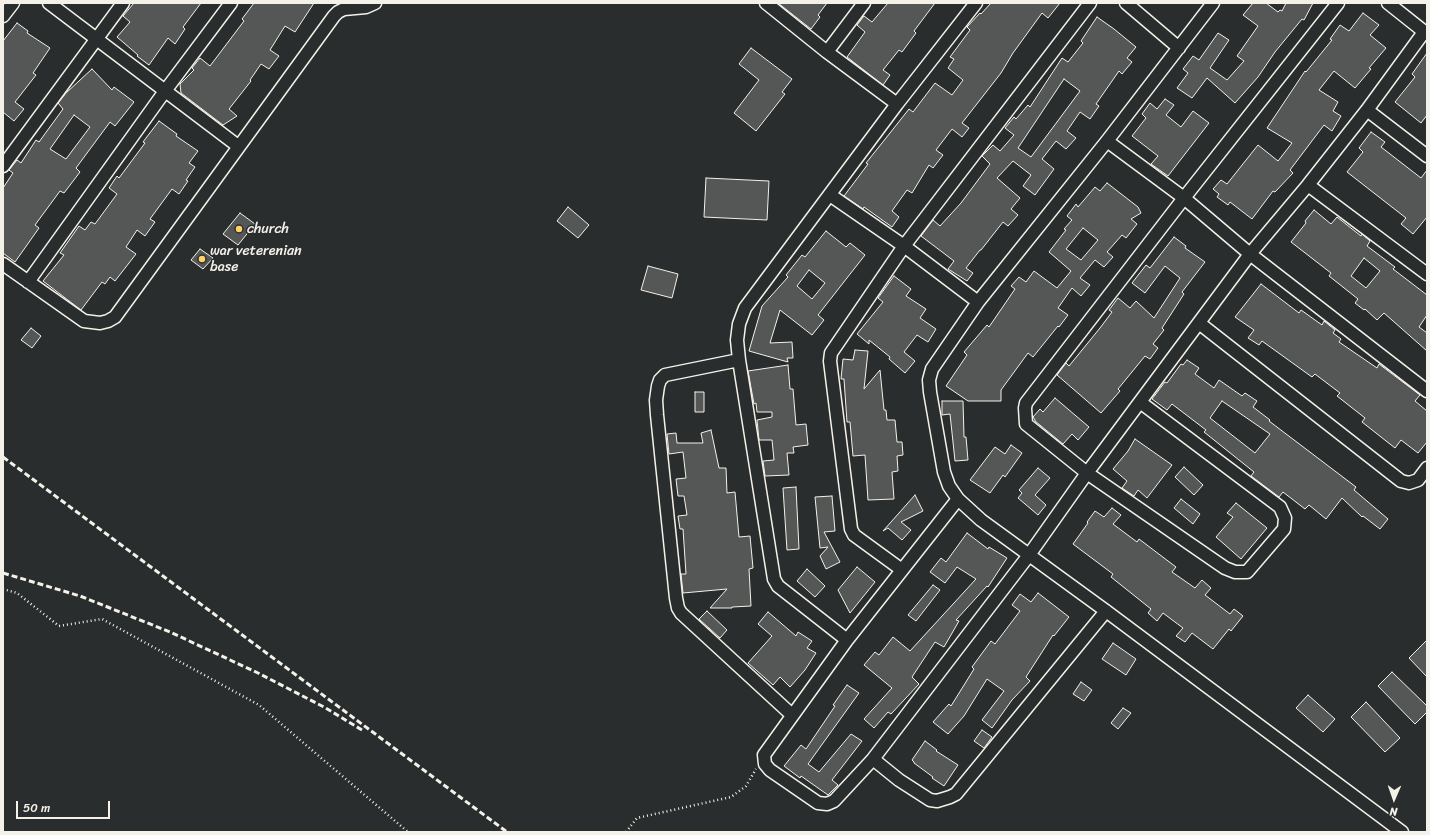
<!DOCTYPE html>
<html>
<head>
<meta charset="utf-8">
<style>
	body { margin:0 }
	#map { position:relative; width:1430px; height:835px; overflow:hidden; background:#2a2d2e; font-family:Sriracha,sans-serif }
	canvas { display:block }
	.frame { position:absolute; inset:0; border:4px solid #f4f1e8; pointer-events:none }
	.north { position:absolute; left:1374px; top:779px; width:40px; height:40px; -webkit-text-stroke:3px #2a2d2e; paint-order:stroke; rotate:182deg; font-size:11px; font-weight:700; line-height:16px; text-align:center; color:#f4f1e8 }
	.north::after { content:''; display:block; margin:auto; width:14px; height:18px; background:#f4f1e8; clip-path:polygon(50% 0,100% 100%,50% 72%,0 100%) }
	.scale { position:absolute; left:16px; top:801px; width:94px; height:18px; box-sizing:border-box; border:2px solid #f4f1e8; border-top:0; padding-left:5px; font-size:12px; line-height:14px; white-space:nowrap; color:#f4f1e8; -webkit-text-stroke:3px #2a2d2e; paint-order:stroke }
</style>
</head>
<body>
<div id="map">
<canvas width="1430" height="835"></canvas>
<div class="frame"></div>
<div class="north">N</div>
<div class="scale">50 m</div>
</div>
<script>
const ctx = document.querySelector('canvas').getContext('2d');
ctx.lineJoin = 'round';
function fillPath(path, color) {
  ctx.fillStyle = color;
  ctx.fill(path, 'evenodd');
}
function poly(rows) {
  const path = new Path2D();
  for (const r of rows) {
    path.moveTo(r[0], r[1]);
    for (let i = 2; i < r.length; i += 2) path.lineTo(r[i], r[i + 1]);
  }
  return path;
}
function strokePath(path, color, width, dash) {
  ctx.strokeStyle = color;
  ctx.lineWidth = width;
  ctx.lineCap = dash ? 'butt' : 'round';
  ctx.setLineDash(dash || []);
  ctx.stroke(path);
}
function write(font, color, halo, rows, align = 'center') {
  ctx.font = font + ' Sriracha,sans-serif';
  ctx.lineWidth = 3;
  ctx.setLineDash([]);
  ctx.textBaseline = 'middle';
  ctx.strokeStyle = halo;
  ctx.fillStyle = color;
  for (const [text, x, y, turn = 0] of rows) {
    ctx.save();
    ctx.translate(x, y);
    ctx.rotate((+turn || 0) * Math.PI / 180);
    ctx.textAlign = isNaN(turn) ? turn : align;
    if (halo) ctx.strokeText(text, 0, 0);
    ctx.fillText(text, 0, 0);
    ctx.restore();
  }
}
const building = poly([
	[134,3,201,3,183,27,185,29,175,44,168,38,149,65,137,56,138,55,117,37,130,22,123,16,134,3],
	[254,3,314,3,295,32,285,26,270,50,279,56,269,69,261,64,250,80,251,81,229,109,237,116,223,125,181,93,180,84,194,70,192,68,200,58,210,66,244,21,242,19,254,3],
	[778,3,827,3,818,15,820,17,811,29,778,3],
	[888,3,935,3,914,31,916,33,902,52,899,50,883,70,890,75,883,85,847,57,865,32,857,25,864,16,872,22,888,3],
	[991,3,1060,3,1048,18,1042,13,1013,53,1001,73,962,123,969,128,962,137,952,129,936,150,943,155,933,168,929,165,912,193,907,190,892,211,899,217,892,227,864,207,863,209,844,196,868,164,866,163,886,138,909,109,913,112,935,83,952,95,963,80,948,68,954,59,950,57,970,30,967,27,980,13,981,14,991,3],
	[1253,3,1266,3,1278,12,1280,10,1282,11,1286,3,1313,3,1304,20,1302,19,1275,52,1258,77,1235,103,1207,78,1192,98,1177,88,1188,73,1183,69,1193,56,1199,60,1218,33,1229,40,1210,68,1227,80,1244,61,1237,56,1258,26,1243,15,1253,3],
	[1363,13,1379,25,1370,35,1386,48,1369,68,1371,69,1355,88,1334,71,1319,90,1338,102,1333,111,1341,116,1332,131,1324,125,1290,170,1293,173,1275,192,1273,191,1252,219,1230,202,1228,205,1217,197,1219,194,1213,189,1221,180,1227,184,1258,145,1278,161,1292,143,1267,128,1305,71,1306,72,1332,40,1330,39,1340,25,1349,31,1363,13],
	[1097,17,1114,29,1136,47,1127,58,1132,62,1122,74,1119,71,1096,104,1099,106,1090,119,1080,112,1067,131,1076,138,1066,149,1056,141,1042,159,1054,169,1035,195,1023,186,1031,175,1013,161,997,178,1020,198,1011,209,1018,215,1008,226,1003,222,981,250,980,250,966,268,973,273,967,281,948,269,954,261,921,236,933,220,940,226,961,203,990,164,982,156,993,145,1000,151,1014,135,1005,128,1014,117,1016,119,1028,105,1030,107,1062,58,1068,62,1083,43,1081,41,1097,17],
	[1064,79,1080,91,1031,157,1018,148,1064,79],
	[17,23,28,31,27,33,50,48,33,73,36,75,15,102,24,109,14,121,3,112,3,41,17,23],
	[751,48,792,79,782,92,785,94,756,131,734,113,759,80,739,64,751,48],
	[1427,53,1427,115,1421,123,1395,102,1415,77,1412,74,1427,53],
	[92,69,112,90,114,87,134,102,115,126,110,122,76,168,80,172,64,193,60,191,35,225,39,228,15,262,3,253,3,188,13,173,9,170,17,160,21,163,36,140,39,142,63,109,58,103,66,93,92,69],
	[74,115,90,127,66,159,50,149,74,115],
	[1165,99,1174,105,1166,115,1181,127,1193,111,1209,123,1168,176,1151,164,1158,156,1132,136,1146,118,1142,114,1150,103,1157,109,1165,99],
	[159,121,177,134,176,136,198,151,189,163,195,167,186,180,188,181,179,194,172,189,150,219,155,222,145,236,137,230,126,247,136,254,115,281,110,277,105,284,102,282,81,310,43,281,64,255,60,253,79,226,85,230,91,222,95,224,117,194,109,188,117,176,119,178,145,143,143,142,159,121],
	[1371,132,1385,142,1381,147,1421,178,1427,170,1427,217,1413,234,1401,224,1406,218,1347,172,1363,152,1359,148,1371,132],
	[706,178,769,181,767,220,704,217,706,178],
	[1107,183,1138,207,1141,213,1131,219,1137,224,1126,238,1122,235,1107,252,1113,257,1104,267,1095,260,1080,278,1090,285,1081,296,1072,288,1058,308,1068,315,1059,327,1058,326,1033,357,1028,353,1001,390,1001,401,968,401,946,386,967,355,964,352,987,325,989,327,1015,289,1011,286,1019,277,1026,282,1034,271,1057,288,1071,271,1049,252,1066,230,1064,229,1072,220,1067,216,1076,204,1078,207,1095,187,1100,191,1107,183],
	[1083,228,1098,240,1081,260,1066,249,1083,228],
	[568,207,589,225,578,238,557,221,568,207],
	[1314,210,1331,224,1337,217,1361,236,1362,234,1370,241,1367,246,1395,267,1393,269,1427,295,1427,315,1419,327,1427,333,1427,351,1384,313,1377,320,1365,309,1364,310,1355,303,1358,299,1329,276,1331,273,1291,242,1306,223,1305,221,1314,210],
	[1364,258,1380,271,1366,288,1351,276,1364,258],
	[240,213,255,224,238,245,223,234,240,213],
	[826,231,846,247,850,243,865,255,818,315,824,320,812,335,780,310,770,343,792,342,793,358,787,358,788,362,749,351,762,306,788,277,786,275,802,255,805,257,826,231],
	[809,270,825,283,812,299,797,286,809,270],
	[1174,237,1186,246,1185,248,1205,262,1182,292,1184,294,1162,328,1164,330,1153,344,1158,348,1150,359,1145,356,1118,389,1120,391,1101,413,1057,375,1066,363,1069,366,1100,328,1112,312,1109,310,1118,298,1130,308,1136,301,1154,318,1180,278,1165,266,1145,293,1132,283,1146,265,1150,268,1174,237],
	[200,249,213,258,203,269,191,260,200,249],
	[648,266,678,274,672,298,641,290,648,266],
	[894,276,911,289,906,296,926,309,920,318,936,329,928,342,917,335,904,352,915,361,905,373,889,359,890,357,869,340,869,344,857,334,883,302,878,298,894,276],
	[1261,284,1299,313,1301,310,1322,325,1324,321,1335,330,1333,333,1341,339,1339,342,1377,368,1379,364,1420,395,1415,401,1427,411,1427,442,1418,453,1401,440,1395,448,1362,422,1365,418,1337,396,1340,393,1315,374,1312,377,1262,341,1259,345,1248,338,1254,330,1235,317,1261,284],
	[31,328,41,336,32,348,21,340,31,328],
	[855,350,868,351,864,389,880,370,884,410,886,410,887,420,895,420,897,442,902,442,903,455,897,456,898,471,892,472,894,499,868,500,865,455,853,456,850,422,847,422,844,379,841,379,843,359,853,360,855,350],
	[1187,360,1199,368,1195,374,1214,388,1219,380,1242,396,1245,393,1257,401,1253,407,1270,420,1269,421,1356,487,1354,490,1388,519,1380,529,1363,516,1362,517,1342,498,1326,519,1309,505,1305,509,1283,492,1279,497,1251,476,1254,472,1204,432,1206,430,1172,404,1167,410,1152,399,1165,382,1167,383,1181,364,1183,365,1187,360],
	[1222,401,1270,434,1255,453,1210,418,1222,401],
	[788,365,790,389,793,389,796,425,806,424,808,445,793,447,794,453,787,453,789,475,765,476,763,461,774,460,772,440,759,440,757,420,772,417,772,412,757,412,756,403,754,404,748,371,788,365],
	[695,392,704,392,704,412,695,412,695,392],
	[1055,398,1089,427,1078,440,1072,434,1063,444,1035,421,1035,420,1033,417,1040,409,1043,412,1055,398],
	[942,401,963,401,964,437,966,437,968,460,955,461,950,414,942,415,942,401],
	[711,430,719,468,726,468,727,493,735,492,739,537,750,536,753,568,749,569,751,606,732,607,732,608,710,608,727,589,683,593,681,574,686,574,683,529,680,529,678,516,687,515,684,496,678,496,676,479,686,478,683,452,669,454,667,434,676,433,677,443,703,443,701,433,711,430],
	[1135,439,1172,465,1147,498,1138,490,1134,496,1122,488,1127,481,1113,469,1128,451,1135,439],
	[1011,445,1022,453,1005,477,1003,475,990,493,970,480,995,447,1005,454,1011,445],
	[1184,467,1203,485,1194,495,1175,477,1184,467],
	[1038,468,1050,478,1035,495,1046,505,1038,515,1018,498,1022,493,1019,490,1038,468],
	[796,487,799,549,787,550,783,488,796,487],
	[915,495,923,511,901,522,911,530,902,540,888,528,883,531,915,495],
	[832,496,835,531,824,532,840,562,826,569,820,556,828,547,820,548,815,497,832,496],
	[1181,499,1200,514,1193,524,1174,508,1181,499],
	[1236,503,1267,528,1241,559,1216,537,1233,517,1227,513,1236,503],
	[1112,508,1121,515,1113,524,1137,542,1139,539,1176,567,1172,572,1195,588,1202,580,1211,588,1205,595,1230,614,1234,609,1243,616,1231,631,1229,629,1213,649,1192,633,1185,642,1176,636,1183,628,1163,613,1157,621,1148,613,1151,609,1111,577,1113,574,1073,544,1088,523,1087,522,1095,511,1104,517,1112,508],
	[967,533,988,549,989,547,1007,558,988,587,987,586,956,620,959,621,944,647,935,642,912,677,919,684,891,714,888,712,874,728,864,719,892,688,864,665,875,652,879,655,893,637,910,651,976,579,957,567,945,583,930,572,941,558,946,562,967,533],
	[857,567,875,582,850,613,838,590,857,567],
	[807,569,825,586,815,597,797,581,807,569],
	[933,585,940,590,916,621,908,615,933,585],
	[1038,593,1069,617,1054,636,1053,635,1026,677,1030,681,1012,700,992,728,982,720,1004,691,987,679,964,716,948,734,933,722,949,704,951,706,974,669,972,667,991,641,995,644,1020,611,1012,605,1020,594,1031,602,1038,593],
	[707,611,727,630,720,638,699,619,707,611],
	[768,612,796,636,798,632,812,641,807,648,816,653,805,670,790,687,780,677,773,685,748,663,772,636,758,624,768,612],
	[1427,640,1427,677,1409,658,1427,640],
	[1113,643,1136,659,1126,675,1102,659,1113,643],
	[1392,672,1427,706,1427,712,1415,724,1378,686,1392,672],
	[1081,682,1092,690,1084,701,1073,694,1081,682],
	[847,685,859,693,808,764,819,772,851,734,862,741,832,780,838,785,828,795,801,776,800,778,784,766,801,745,806,749,835,706,833,705,847,685],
	[1308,695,1335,719,1323,732,1296,708,1308,695],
	[1366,702,1400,738,1385,752,1351,717,1366,702],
	[1123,708,1131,713,1118,729,1111,723,1123,708],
	[982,730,992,737,984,748,974,741,982,730],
	[925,741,937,750,936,751,958,765,944,786,932,778,933,777,914,763,914,762,912,760,925,741]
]);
fillPath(building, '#555756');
strokePath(building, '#f4f1e8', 1);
const minor = poly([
	[49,3,238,146],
	[766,3,827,52,897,104],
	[1126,3,1179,48],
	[1213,3,1107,141,978,302,932,369,929,380,930,392,944,472,949,486,958,499,981,520,1106,611,1402,832],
	[1388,3,1427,34],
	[3,16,13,3],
	[827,52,864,3],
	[1367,110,1427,156],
	[1107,141,1184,198,1250,254,1427,391],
	[3,166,123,3],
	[1308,185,1427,274],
	[830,195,904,246,978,302],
	[3,264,84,321,100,323,108,321,115,317,334,16,338,12,344,9,366,7,375,3],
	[28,282,165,91,231,3],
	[1199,323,1401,481,1409,483,1418,480,1427,468],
	[739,360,665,375,660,380,658,386,656,400,657,415,676,598,678,608,681,613,792,715],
	[1140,402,1280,507,1285,518,1284,529,1247,572,1235,572,1225,568,1087,473,1026,424,1025,408,1026,403,1184,198,1338,3],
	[958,499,847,640,764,755,765,764,770,770,818,803,827,804,834,801,873,759,1029,555,1087,473,1250,254,1308,185,1367,110,1424,32],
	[902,570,854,535,851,529,830,361,831,353,904,246,1090,3],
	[847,640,778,586,774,579,739,360,737,340,739,324,745,308,897,104,976,3],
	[873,759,899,780,930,800,937,801,950,797,956,794,1106,611]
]);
strokePath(minor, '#f4f1e8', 15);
strokePath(poly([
	[3,589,17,593,59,626,102,619,259,705,408,832],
	[626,832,637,818,731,797,746,786,756,769]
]), '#f4f1e8', 2.5, [1, 3]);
strokePath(minor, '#2a2d2e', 12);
strokePath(poly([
	[3,457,507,832],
	[3,573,80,596,170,632,258,673,324,707,362,730]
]), '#f4f1e8', 3, [6, 3]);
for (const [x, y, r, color] of [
	[239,229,4,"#ffd166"],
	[202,259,4,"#ffd166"]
]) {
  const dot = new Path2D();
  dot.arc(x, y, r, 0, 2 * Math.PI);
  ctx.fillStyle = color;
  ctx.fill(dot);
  strokePath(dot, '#2a2d2e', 1.5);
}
write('14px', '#f4f1e8', '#2a2d2e', [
	["church",247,229],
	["war veterenian",210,251],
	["base",210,267]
], 'left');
</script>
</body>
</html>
